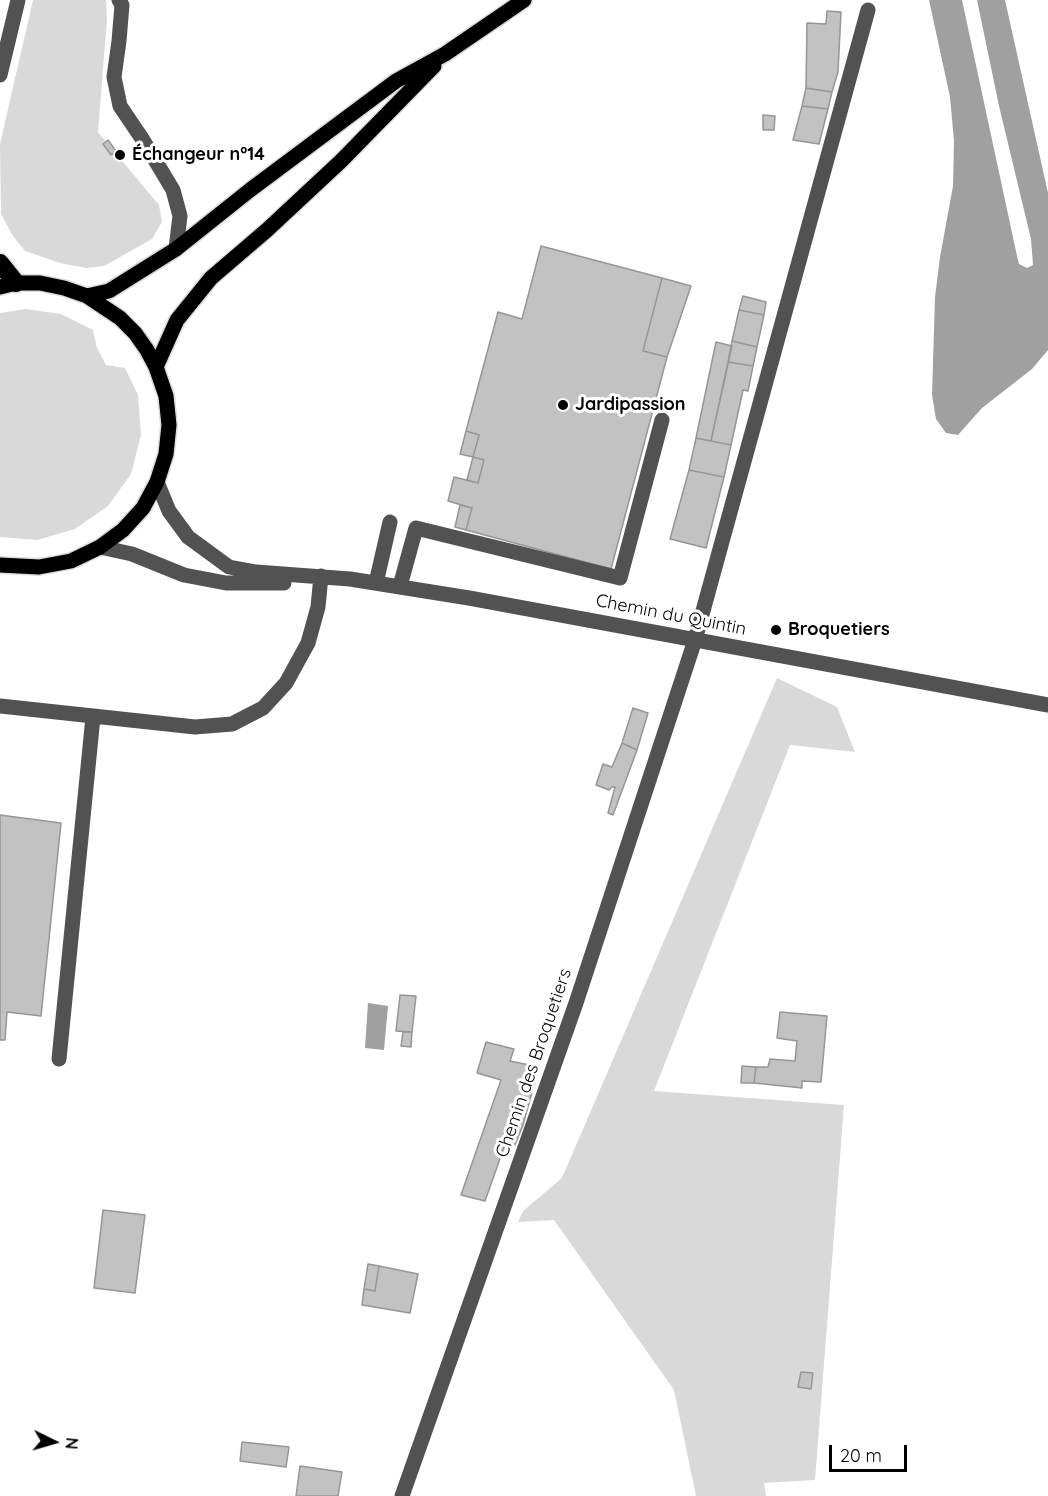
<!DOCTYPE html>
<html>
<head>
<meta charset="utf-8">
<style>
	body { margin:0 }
	#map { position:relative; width:1048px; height:1496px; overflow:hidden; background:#fff; font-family:Quicksand,sans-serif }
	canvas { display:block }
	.north { position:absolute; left:24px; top:1412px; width:60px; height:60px; -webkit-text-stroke:4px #fff; paint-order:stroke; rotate:95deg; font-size:16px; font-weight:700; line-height:24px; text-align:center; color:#000 }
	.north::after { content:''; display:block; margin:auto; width:21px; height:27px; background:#000; clip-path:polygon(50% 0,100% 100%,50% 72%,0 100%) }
	.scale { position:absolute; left:829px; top:1445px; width:78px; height:27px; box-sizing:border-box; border:3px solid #000; border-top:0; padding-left:8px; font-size:18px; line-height:21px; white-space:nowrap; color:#000; -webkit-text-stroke:4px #fff; paint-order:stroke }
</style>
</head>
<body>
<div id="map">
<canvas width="1048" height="1496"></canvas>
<div class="north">N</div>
<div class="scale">20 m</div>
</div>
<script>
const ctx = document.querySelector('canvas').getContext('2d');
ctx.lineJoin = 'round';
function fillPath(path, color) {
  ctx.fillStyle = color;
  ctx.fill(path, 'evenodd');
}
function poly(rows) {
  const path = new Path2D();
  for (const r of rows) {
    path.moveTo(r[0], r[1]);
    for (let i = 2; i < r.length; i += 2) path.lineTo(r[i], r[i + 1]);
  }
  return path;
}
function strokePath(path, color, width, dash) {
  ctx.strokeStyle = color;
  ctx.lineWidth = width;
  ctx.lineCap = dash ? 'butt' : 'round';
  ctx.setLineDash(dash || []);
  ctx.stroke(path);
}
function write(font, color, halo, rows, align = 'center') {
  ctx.font = font + ' Quicksand,sans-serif';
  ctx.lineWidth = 6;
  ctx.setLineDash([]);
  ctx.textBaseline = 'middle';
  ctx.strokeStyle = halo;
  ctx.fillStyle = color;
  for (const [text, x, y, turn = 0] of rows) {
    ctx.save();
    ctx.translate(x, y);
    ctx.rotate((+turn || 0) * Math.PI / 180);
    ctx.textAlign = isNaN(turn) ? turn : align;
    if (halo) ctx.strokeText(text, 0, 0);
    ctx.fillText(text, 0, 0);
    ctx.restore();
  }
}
fillPath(poly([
	[33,0,106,0,107,19,98,132,159,205,162,222,152,239,104,266,86,268,60,263,25,251,13,236,1,214,0,144],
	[26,309,61,314,93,330,97,348,106,365,125,368,138,395,141,435,131,474,108,506,75,529,37,540,0,537,0,313],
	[777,678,837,707,855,752,790,745,654,1091,844,1105,815,1480,764,1483,766,1496,696,1496,674,1390,554,1220,518,1222,523,1211,562,1178]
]), '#d9d9d9');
fillPath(poly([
	[929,0,962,0,1017,256,1019,264,1027,268,1033,265,1031,239,999,106,977,0,1005,0,1048,193,1048,350,1032,369,982,408,958,435,946,433,936,419,932,395,935,297,940,257,953,186,954,141,950,97],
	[368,1003,388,1006,384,1050,365,1048]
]), '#a0a0a0');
const building = poly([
	[827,11,841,12,838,72,832,92,806,88,807,23,826,24,827,11],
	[806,88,832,92,828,109,802,106,806,88],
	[802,106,828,109,819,144,793,140,802,106],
	[763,115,775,116,774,130,763,130,763,115],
	[108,140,116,151,111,155,103,144,108,140],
	[541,246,662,278,643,351,667,357,611,569,466,530,472,508,448,501,454,477,478,483,484,460,473,457,479,435,466,431,498,312,522,319,541,246],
	[662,278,691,286,667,357,643,351,662,278],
	[743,296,766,302,764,315,739,310,743,296],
	[739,310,764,315,757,347,732,341,739,310],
	[732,341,757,347,753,366,728,362,732,341],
	[716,342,732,346,711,441,696,438,716,342],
	[728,362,753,366,748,391,743,390,731,445,711,441,728,362],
	[466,431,479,435,473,457,460,454,466,431],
	[696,438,731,445,724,477,689,470,696,438],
	[473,457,484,460,478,483,467,480,473,457],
	[689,470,724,477,706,548,670,539,689,470],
	[460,505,472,508,466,530,455,527,460,505],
	[633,708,648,713,637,750,622,743,633,708],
	[622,743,637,750,613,815,608,813,615,787,612,787,609,790,596,785,603,764,612,767,622,743],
	[0,815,61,823,41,1016,7,1012,5,1040,0,1040,0,815],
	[400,995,416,996,412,1032,396,1031,400,995],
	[780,1012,827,1016,821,1082,802,1081,802,1088,754,1083,756,1067,768,1067,770,1059,795,1061,797,1041,777,1038,780,1012],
	[403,1032,412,1032,411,1047,401,1046,403,1032],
	[486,1042,514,1049,510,1061,539,1067,523,1125,515,1145,507,1139,485,1201,461,1195,501,1080,477,1073,486,1042],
	[742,1066,756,1067,754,1083,741,1083,742,1066],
	[103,1210,145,1215,135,1293,94,1288,103,1210],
	[368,1264,379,1266,375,1291,364,1289,368,1264],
	[379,1266,418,1274,410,1313,362,1305,364,1289,375,1291,379,1266],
	[801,1372,813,1373,811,1389,798,1387,801,1372],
	[242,1442,289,1447,286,1467,240,1461,242,1442],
	[300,1466,342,1472,338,1496,296,1496,300,1466]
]);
fillPath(building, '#c2c2c2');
strokePath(building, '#969696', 1.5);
const major = poly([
	[0,287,16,283,40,283,64,288,87,296,120,318,135,333,147,350,156,367,166,396,169,425,166,454,157,482,143,508,123,530,100,547,71,561,39,567,0,565],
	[87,296,109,291,176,249,250,190,396,81,445,54,524,0],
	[156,367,177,320,211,278,267,230,341,161,434,66]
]);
const highway = poly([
	[0,263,16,283]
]);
strokePath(major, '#dbdbdb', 18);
strokePath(highway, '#dbdbdb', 21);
strokePath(poly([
	[119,0,122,5,119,41,114,77,120,106,143,140,173,190,180,216,176,249],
	[0,75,18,0],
	[157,482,169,511,188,537,229,567,256,572,350,579,469,598,1048,705],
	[100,547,132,554,184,575,226,583,284,583],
	[376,583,390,522],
	[400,586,416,528,620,578,662,420],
	[0,706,195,727,232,724,263,708,286,683,308,643,318,607,321,576],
	[59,1059,93,717],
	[402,1496,576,1003,695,640,868,10]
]), '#525252', 15);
strokePath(major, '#000', 15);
strokePath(highway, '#000', 18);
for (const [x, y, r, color] of [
	[120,155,6,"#000"],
	[563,405,6,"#000"],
	[776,630,6,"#000"]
]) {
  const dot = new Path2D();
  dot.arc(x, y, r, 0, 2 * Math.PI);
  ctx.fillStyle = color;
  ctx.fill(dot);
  strokePath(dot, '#fff', 2);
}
write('bold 18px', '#000', '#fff', [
	["Échangeur n°14",132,155],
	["Jardipassion",575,405],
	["Broquetiers",788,630]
], 'left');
write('18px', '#000', '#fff', [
	["Chemin du Quintin",671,615,11],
	["Chemin des Broquetiers",534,1063,-71]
]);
</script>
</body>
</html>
